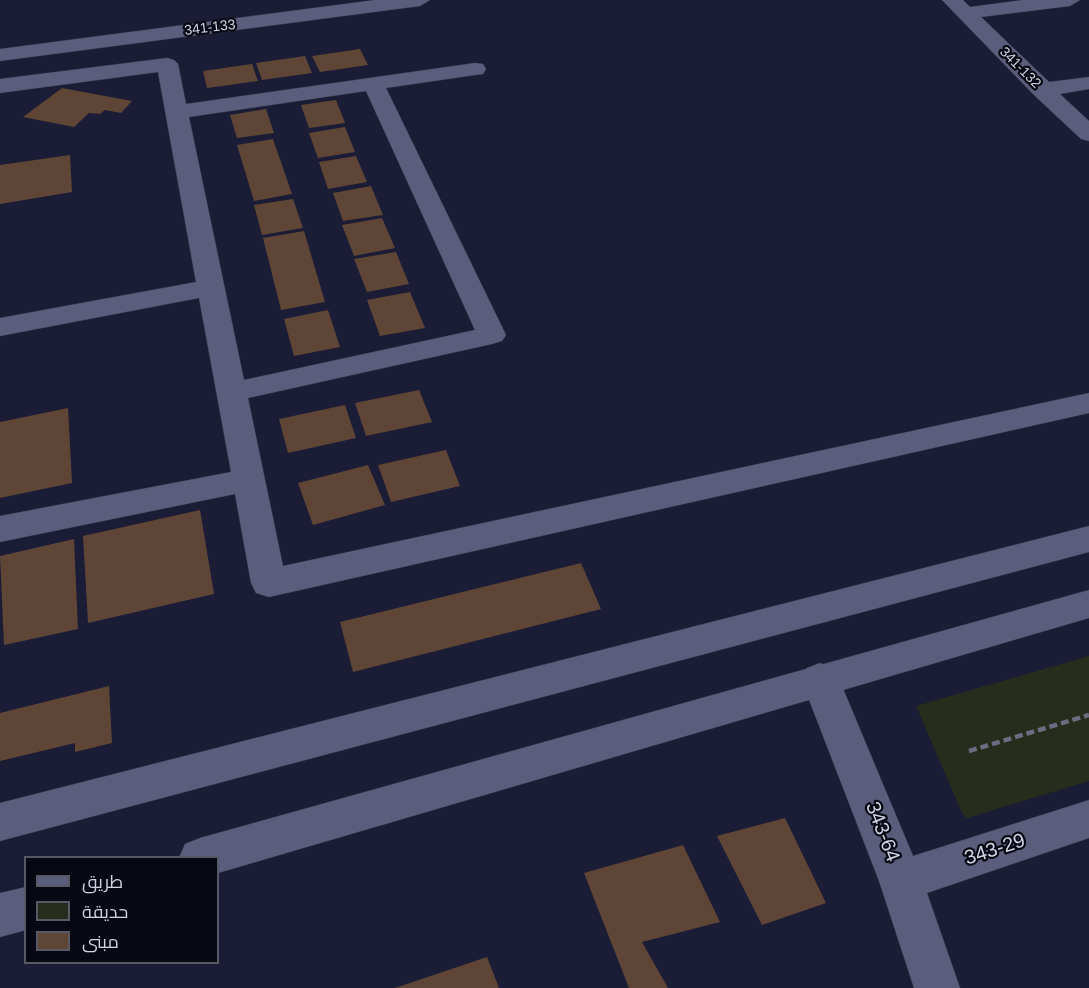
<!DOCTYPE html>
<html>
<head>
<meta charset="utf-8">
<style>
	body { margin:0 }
	#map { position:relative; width:1089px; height:988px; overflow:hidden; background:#1b1c35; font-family:Arial,Cairo,sans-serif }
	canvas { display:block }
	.legend { position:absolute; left:24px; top:856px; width:195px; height:108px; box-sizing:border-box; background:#070812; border:2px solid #575966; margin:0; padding:8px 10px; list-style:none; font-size:18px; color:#d0d3e4 }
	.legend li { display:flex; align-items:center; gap:12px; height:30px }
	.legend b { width:30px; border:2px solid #575966 }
</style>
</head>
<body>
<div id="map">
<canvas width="1089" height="988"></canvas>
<ul class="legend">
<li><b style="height:8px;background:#5a5d7b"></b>طريق</li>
<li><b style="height:16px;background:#272d1d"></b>حديقة</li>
<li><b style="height:16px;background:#5f4536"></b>مبنى</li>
</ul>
</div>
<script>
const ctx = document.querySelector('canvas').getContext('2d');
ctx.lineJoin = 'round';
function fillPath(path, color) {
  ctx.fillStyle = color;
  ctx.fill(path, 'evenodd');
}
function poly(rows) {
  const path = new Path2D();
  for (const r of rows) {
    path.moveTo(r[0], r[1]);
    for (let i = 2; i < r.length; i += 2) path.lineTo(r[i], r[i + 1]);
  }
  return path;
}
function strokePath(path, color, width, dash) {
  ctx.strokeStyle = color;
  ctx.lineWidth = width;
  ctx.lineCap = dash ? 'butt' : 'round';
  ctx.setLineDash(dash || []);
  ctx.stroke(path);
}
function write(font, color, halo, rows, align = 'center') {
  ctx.font = font + ' Arial,sans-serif';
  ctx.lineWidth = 4.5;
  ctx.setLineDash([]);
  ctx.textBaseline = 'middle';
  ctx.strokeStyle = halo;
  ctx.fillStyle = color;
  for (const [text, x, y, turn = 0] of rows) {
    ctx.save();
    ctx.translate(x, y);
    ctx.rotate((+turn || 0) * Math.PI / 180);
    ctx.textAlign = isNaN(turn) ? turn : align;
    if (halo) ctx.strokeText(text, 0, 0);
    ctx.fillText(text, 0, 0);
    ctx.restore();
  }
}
fillPath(poly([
	[1089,656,1089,781,967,818,962,813,916,706]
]), '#272d1d');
fillPath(poly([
	[360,49,368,65,320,72,312,56],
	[305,56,312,73,262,80,256,63],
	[252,64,258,81,207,88,203,71],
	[62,88,132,101,121,113,105,110,100,114,89,113,74,127,23,117],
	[336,100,345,123,309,128,301,105],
	[266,109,274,133,237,138,230,115],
	[345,127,355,152,318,158,309,133],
	[273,139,292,194,254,201,237,145],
	[70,155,72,192,0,204,0,165],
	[356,156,367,182,328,189,319,162],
	[371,186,383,215,343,221,333,193],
	[293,199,303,228,262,235,254,205],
	[382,218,395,248,354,256,342,225],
	[304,231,325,302,281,310,263,238],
	[396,252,409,284,367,292,354,259],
	[410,292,425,328,380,336,367,300],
	[328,310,340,347,294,356,284,319],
	[419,390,432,422,366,436,355,403],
	[345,405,356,438,288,453,279,419],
	[68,408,72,483,0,498,0,422],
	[446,450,460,486,391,502,378,465],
	[368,465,385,505,313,525,298,483],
	[200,510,214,594,88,623,83,536],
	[74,539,78,629,4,645,0,556],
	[581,563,601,609,353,672,340,622],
	[109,686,112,743,75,752,75,743,0,761,0,713],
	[785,818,826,903,762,925,717,836],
	[683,845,720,922,642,942,668,988,629,988,584,873],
	[487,957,499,988,395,988]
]), '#5f4536');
const minor = poly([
	[375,0,430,0,420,6,0,61,0,49,375,0],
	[942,0,963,0,970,7,1023,0,1080,0,1070,6,981,17,1049,82,1089,77,1089,89,1060,94,1089,121,1089,141,1081,139,1034,95,942,0],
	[167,58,174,60,178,64,186,104,475,63,483,64,486,69,483,74,475,75,386,88,506,335,502,341,492,344,248,398,283,566,1089,393,1089,413,269,597,256,593,251,583,235,494,0,542,0,516,231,472,199,298,0,336,0,318,196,282,158,72,0,93,0,79,167,58],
	[366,91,475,330,244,380,189,117,366,91],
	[820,663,833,668,839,679,913,856,1089,800,1089,838,927,893,960,988,914,988,879,881,801,679,807,668,820,663]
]);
const secondary = poly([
	[1089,526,1089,552,0,841,0,803,1089,526],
	[1089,590,1089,618,218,873,218,858,179,858,185,844,200,838,1089,590],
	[26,887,26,930,0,937,0,893,26,887]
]);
strokePath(minor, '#36374c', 1);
strokePath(secondary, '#36374c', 1);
strokePath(poly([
	[969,751,1089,715]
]), '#6a6c81', 4.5, [8, 4]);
fillPath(minor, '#5a5d7b');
fillPath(secondary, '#5a5d7b');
write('14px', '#d0d3e4', '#070812', [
	["341-133",210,28,-7],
	["341-132",1020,68,45]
]);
write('20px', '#d0d3e4', '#070812', [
	["343-64",882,832,69],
	["343-29",995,850,-18]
]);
</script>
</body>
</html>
